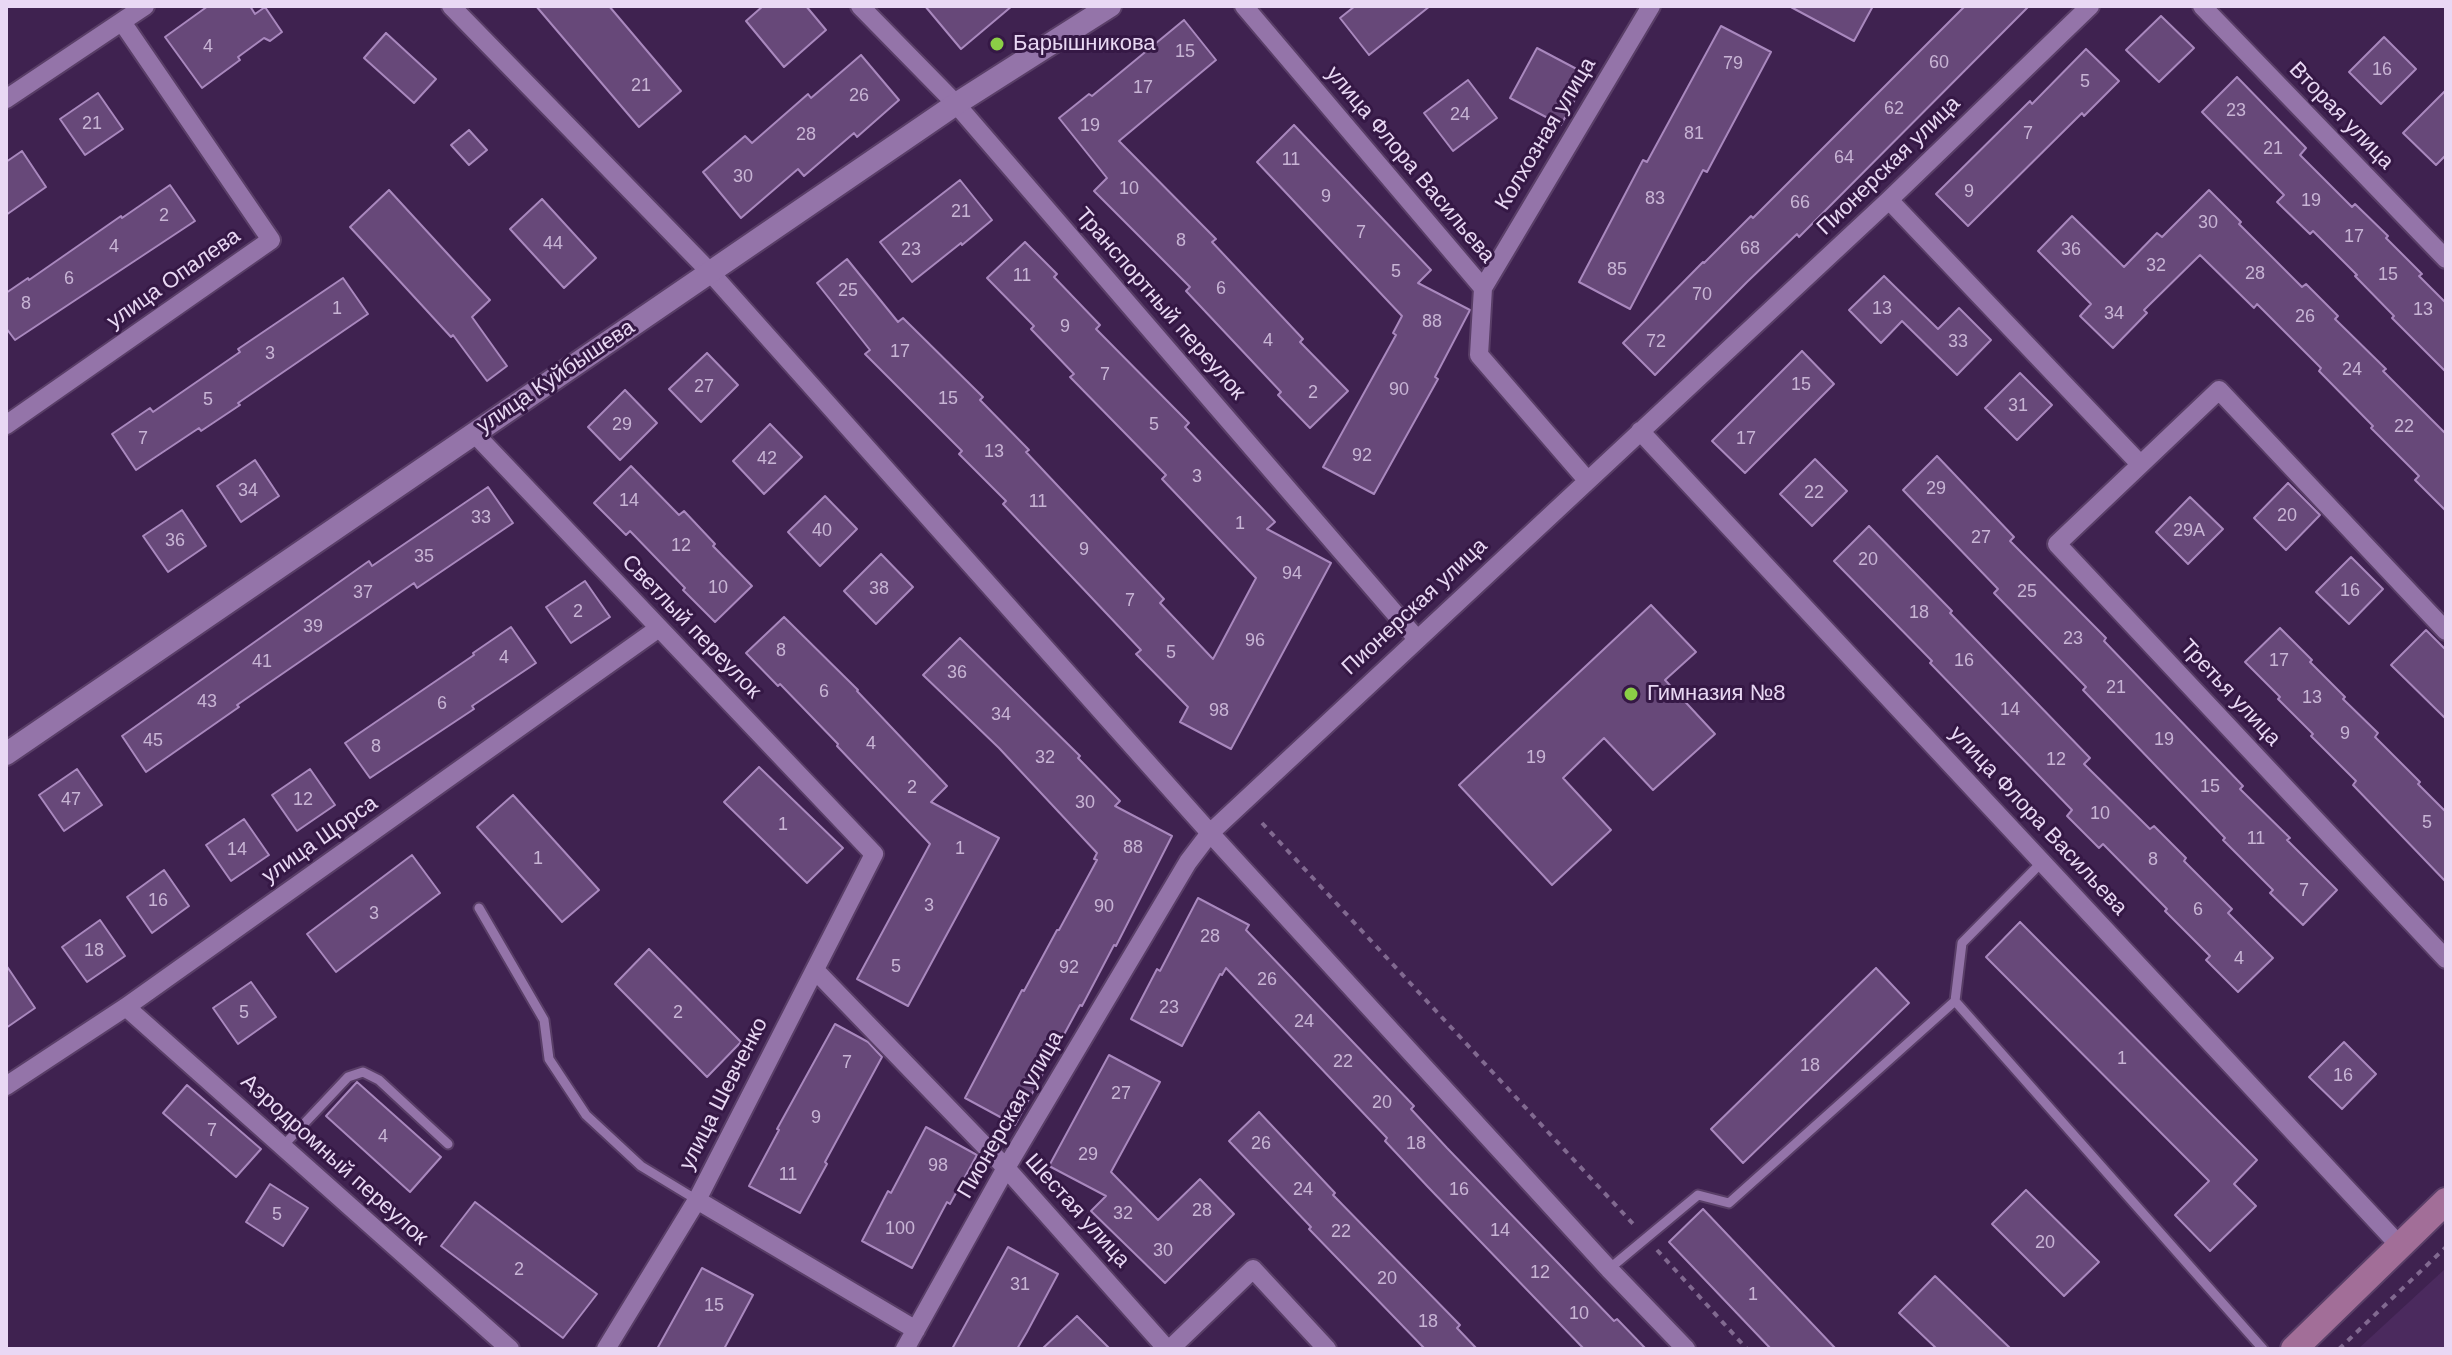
<!DOCTYPE html>
<html>
<head>
<meta charset="utf-8">
<style>
	body { margin:0 }
	#map { position:relative; width:2452px; height:1355px; overflow:hidden; background:#3f2250; font-family:Arial,sans-serif }
	canvas { display:block }
	.frame { position:absolute; inset:0; border:8px solid #e9d8f4; pointer-events:none }
</style>
</head>
<body>
<div id="map">
<canvas width="2452" height="1355"></canvas>
<div class="frame"></div>
</div>
<script>
const ctx = document.querySelector('canvas').getContext('2d');
ctx.lineJoin = 'round';
function fillPath(path, color) {
  ctx.fillStyle = color;
  ctx.fill(path, 'evenodd');
}
function poly(rows) {
  const path = new Path2D();
  for (const r of rows) {
    path.moveTo(r[0], r[1]);
    for (let i = 2; i < r.length; i += 2) path.lineTo(r[i], r[i + 1]);
  }
  return path;
}
function strokePath(path, color, width, dash) {
  ctx.strokeStyle = color;
  ctx.lineWidth = width;
  ctx.lineCap = dash ? 'butt' : 'round';
  ctx.setLineDash(dash || []);
  ctx.stroke(path);
}
function write(font, color, halo, rows, align = 'center') {
  ctx.font = font + ' Arial,sans-serif';
  ctx.lineWidth = 6;
  ctx.setLineDash([]);
  ctx.textBaseline = 'middle';
  ctx.strokeStyle = halo;
  ctx.fillStyle = color;
  for (const [text, x, y, turn = 0] of rows) {
    ctx.save();
    ctx.translate(x, y);
    ctx.rotate((+turn || 0) * Math.PI / 180);
    ctx.textAlign = isNaN(turn) ? turn : align;
    if (halo) ctx.strokeText(text, 0, 0);
    ctx.fillText(text, 0, 0);
    ctx.restore();
  }
}
fillPath(poly([
	[2446,1268,2446,1349,2358,1349]
]), '#4b2a5e');
const building = poly([
	[208,6,250,6,255,14,265,7,282,32,270,41,264,38,238,57,240,60,202,88,165,37,208,6],
	[536,6,609,6,681,91,639,127,536,6],
	[763,6,806,6,826,30,784,67,746,21,763,6],
	[925,6,1012,6,961,49,925,6],
	[1355,6,1430,6,1369,55,1340,18,1355,6],
	[1789,6,1873,6,1854,41,1789,6],
	[1965,6,2029,6,1799,237,1797,234,1747,282,1655,375,1623,343,1703,262,1704,263,1751,216,1753,218,1965,6],
	[2161,16,2194,48,2159,82,2126,50,2161,16],
	[1184,20,1216,60,1119,141,1216,239,1212,242,1303,339,1300,342,1348,391,1310,428,1278,395,1281,392,1186,291,1190,287,1094,191,1107,178,1059,118,1089,94,1092,96,1184,20],
	[1721,26,1771,52,1707,172,1703,170,1630,309,1579,282,1643,160,1647,162,1721,26],
	[386,33,436,79,414,103,364,58,386,33],
	[2384,37,2416,69,2381,104,2349,72,2384,37],
	[1537,48,1588,75,1561,125,1510,98,1537,48],
	[2086,49,2119,81,2084,116,2082,113,1968,226,1936,194,2030,101,2032,104,2086,49],
	[861,55,899,100,857,137,854,133,804,176,798,169,741,218,703,172,745,136,752,143,808,94,811,98,861,55],
	[2237,77,2306,148,2300,155,2352,207,2355,204,2388,236,2386,238,2422,274,2419,276,2446,303,2446,372,2392,318,2394,316,2355,276,2357,275,2313,231,2310,234,2277,202,2284,195,2202,112,2237,77],
	[1468,80,1497,118,1453,151,1424,113,1468,80],
	[2446,90,2446,155,2436,165,2403,133,2446,90],
	[98,93,123,129,85,155,60,119,98,93],
	[1294,125,1431,270,1418,283,1470,310,1435,377,1438,379,1374,494,1323,467,1396,335,1393,333,1402,316,1257,162,1294,125],
	[469,130,487,150,469,165,451,145,469,130],
	[22,151,46,187,6,215,6,162,22,151],
	[960,180,992,220,962,245,961,243,912,282,880,242,960,180],
	[170,185,195,221,15,340,6,328,6,293,28,278,29,280,121,216,122,218,170,185],
	[389,190,490,300,472,317,507,366,487,381,453,335,451,337,350,227,389,190],
	[2209,190,2241,222,2239,224,2302,287,2306,284,2338,316,2335,319,2386,369,2383,371,2446,434,2446,511,2415,480,2419,476,2371,428,2373,426,2319,371,2321,368,2257,304,2254,308,2200,255,2144,310,2147,313,2113,348,2080,316,2091,304,2038,251,2072,216,2124,267,2157,233,2162,237,2209,190],
	[542,199,596,258,564,288,510,229,542,199],
	[1025,242,1057,274,1054,277,1100,325,1096,329,1189,423,1185,427,1275,522,1267,529,1331,563,1231,749,1180,722,1188,707,1136,654,1141,650,1003,504,1006,501,959,454,962,451,865,354,870,350,817,283,847,259,898,322,903,318,983,397,980,400,1029,450,1026,452,1164,599,1160,603,1213,659,1256,578,1162,479,1166,475,1070,377,1074,374,1031,329,1034,326,987,278,1025,242],
	[1884,276,1938,329,1959,308,1991,340,1957,375,1902,321,1881,343,1849,310,1884,276],
	[343,278,368,314,238,403,240,405,201,431,199,428,136,470,112,434,150,408,153,412,240,352,238,349,343,278],
	[1802,351,1834,384,1745,473,1712,441,1802,351],
	[707,353,738,385,701,422,669,389,707,353],
	[2020,373,2052,405,2017,440,1985,408,2020,373],
	[625,390,657,423,620,460,588,427,625,390],
	[770,424,802,457,764,494,733,461,770,424],
	[1937,456,2014,537,2010,541,2106,638,2104,641,2243,786,2240,789,2290,838,2287,840,2337,890,2303,925,2270,893,2273,890,2223,840,2225,838,2083,690,2086,687,1994,593,1998,589,1903,490,1937,456],
	[1815,459,1847,491,1812,526,1780,494,1815,459],
	[255,460,279,496,241,522,217,486,255,460],
	[631,466,679,515,684,511,715,544,713,546,752,586,715,622,683,590,685,588,630,531,626,535,594,503,631,466],
	[2288,483,2320,515,2286,550,2254,518,2288,483],
	[488,487,513,523,417,588,414,583,237,705,239,707,146,772,122,736,369,561,372,566,488,487],
	[825,496,857,529,820,566,788,532,825,496],
	[2190,497,2223,529,2188,564,2156,532,2190,497],
	[182,510,206,546,168,572,143,536,182,510],
	[1869,526,1952,611,1950,613,2090,758,2084,764,2150,829,2154,826,2186,858,2184,861,2232,909,2228,913,2273,958,2238,992,2206,960,2210,956,2165,911,2167,909,2103,844,2099,848,2067,816,2072,810,1930,663,1932,661,1834,561,1869,526],
	[881,554,913,587,876,624,844,591,881,554],
	[2351,557,2383,589,2349,624,2316,592,2351,557],
	[585,581,610,617,571,643,546,607,585,581],
	[1651,605,1696,652,1665,680,1715,734,1653,790,1604,738,1563,778,1611,830,1552,885,1459,785,1651,605],
	[784,617,858,690,857,691,947,786,931,802,999,838,908,1006,857,979,930,844,837,746,838,744,780,684,778,686,746,653,784,617],
	[511,627,536,663,472,706,474,709,370,778,345,743,474,655,473,653,511,627],
	[2280,628,2312,660,2310,662,2345,697,2343,699,2378,733,2375,737,2420,782,2418,784,2446,812,2446,882,2353,785,2356,781,2311,736,2313,734,2278,699,2280,697,2245,662,2280,628],
	[2426,630,2446,650,2446,719,2391,665,2426,630],
	[960,638,1080,756,1078,758,1120,801,1115,806,1172,836,1116,946,1114,945,1082,1006,1080,1005,1015,1125,965,1098,1022,990,1024,991,1057,930,1059,930,1097,860,1094,859,1097,853,999,748,923,675,960,638],
	[759,767,843,848,807,883,724,802,759,767],
	[77,769,102,805,64,831,39,795,77,769],
	[310,769,335,805,297,831,272,795,310,769],
	[513,795,599,890,562,922,477,827,513,795],
	[244,819,269,855,231,881,206,845,244,819],
	[412,855,440,893,336,972,307,934,412,855],
	[164,870,189,906,152,933,127,897,164,870],
	[1198,898,1249,925,1246,930,1414,1106,1411,1109,1447,1148,1614,1321,1617,1319,1646,1349,1584,1349,1428,1187,1385,1141,1387,1138,1226,968,1222,975,1220,974,1182,1046,1131,1019,1157,969,1160,971,1198,898],
	[100,920,125,956,87,982,62,947,100,920],
	[2020,922,2257,1160,2234,1184,2256,1206,2210,1251,2175,1215,2209,1181,1986,957,2020,922],
	[649,949,741,1042,707,1077,615,984,649,949],
	[6,965,35,1008,6,1028,6,965],
	[1876,968,1909,1003,1743,1163,1711,1129,1876,968],
	[251,982,276,1017,238,1044,213,1008,251,982],
	[835,1024,868,1042,882,1057,825,1162,827,1164,800,1213,749,1186,779,1130,777,1129,835,1024],
	[2344,1042,2376,1074,2342,1109,2309,1077,2344,1042],
	[1109,1055,1160,1082,1111,1172,1158,1220,1200,1179,1234,1214,1165,1283,1091,1211,1106,1196,1049,1166,1109,1055],
	[357,1082,441,1157,410,1192,326,1116,357,1082],
	[187,1085,261,1149,236,1177,163,1113,187,1085],
	[1259,1112,1335,1193,1333,1195,1460,1325,1457,1328,1477,1349,1425,1349,1309,1229,1311,1227,1229,1141,1259,1112],
	[926,1127,977,1155,950,1204,947,1202,912,1268,862,1241,888,1191,891,1193,926,1127],
	[270,1184,308,1208,283,1246,246,1222,270,1184],
	[2026,1190,2099,1262,2064,1296,1992,1224,2026,1190],
	[475,1202,597,1294,563,1338,441,1246,475,1202],
	[1703,1209,1836,1349,1771,1349,1669,1242,1703,1209],
	[1008,1247,1058,1274,1027,1332,1017,1349,952,1349,1008,1247],
	[702,1268,753,1295,724,1349,657,1349,702,1268],
	[1935,1276,2011,1349,1937,1349,1899,1313,1935,1276],
	[1077,1316,1110,1349,1042,1349,1077,1316]
]);
fillPath(building, '#674879');
strokePath(building, '#a988be', 2);
const service = poly([
	[479,908,544,1020,549,1059,586,1115,641,1166,697,1200],
	[1955,1001,1962,943,2043,861],
	[283,1146,348,1077,363,1072,379,1080,448,1144],
	[1609,1269,1698,1195,1729,1203,1955,1001,2263,1349]
]);
const minor = poly([
	[451,6,710,272,1210,833,1609,1269,1686,1349],
	[860,6,956,104,1417,639],
	[1244,6,1483,288,1479,355,1587,480],
	[2202,6,2446,259],
	[6,99,145,6],
	[1889,200,2140,464],
	[1483,288,1651,6],
	[6,425,271,240,122,22],
	[1640,431,2400,1246],
	[474,433,874,854,697,1200,606,1349],
	[2446,631,2219,390,2057,544,2446,959],
	[815,970,1006,1168,1167,1349],
	[126,1007,510,1349],
	[6,1086,126,1007,659,628],
	[697,1200,916,1330],
	[905,1349,1006,1168,1188,862,1210,833,1889,200,2090,6],
	[1170,1349,1253,1269,1327,1349]
]);
const tertiary = poly([
	[6,754,956,104,1110,6]
]);
const secondary = poly([
	[2294,1349,2446,1201]
]);
strokePath(service, '#593e67', 13);
strokePath(minor, '#593e67', 22);
strokePath(tertiary, '#593e67', 26);
strokePath(secondary, '#593e67', 30);
strokePath(poly([
	[1262,823,1635,1226],
	[1657,1250,1747,1349],
	[2339,1349,2446,1247]
]), '#816990', 4, [6, 6]);
strokePath(service, '#9474a9', 9);
strokePath(minor, '#9474a9', 18);
strokePath(tertiary, '#9474a9', 22);
strokePath(secondary, '#a26e98', 26);
for (const [x, y, r, color] of [
	[997,44,8,"#8bce46"],
	[1631,694,8,"#8bce46"]
]) {
  const dot = new Path2D();
  dot.arc(x, y, r, 0, 2 * Math.PI);
  ctx.fillStyle = color;
  ctx.fill(dot);
  strokePath(dot, '#351845', 3);
}
write('18px', '#c8b4d5', null, [
	["4",208,47],
	["15",1185,52],
	["60",1939,63],
	["79",1733,64],
	["16",2382,70],
	["5",2085,82],
	["21",641,86],
	["17",1143,88],
	["26",859,96],
	["62",1894,109],
	["23",2236,111],
	["24",1460,115],
	["21",92,124],
	["19",1090,126],
	["81",1694,134],
	["7",2028,134],
	["28",806,135],
	["21",2273,149],
	["64",1844,158],
	["11",1291,160],
	["30",743,177],
	["10",1129,189],
	["9",1969,192],
	["9",1326,197],
	["83",1655,199],
	["19",2311,201],
	["66",1800,203],
	["21",961,212],
	["2",164,216],
	["30",2208,223],
	["7",1361,233],
	["17",2354,237],
	["8",1181,241],
	["44",553,244],
	["4",114,247],
	["68",1750,249],
	["23",911,250],
	["36",2071,250],
	["32",2156,266],
	["85",1617,270],
	["5",1396,272],
	["28",2255,274],
	["15",2388,275],
	["11",1022,276],
	["6",69,279],
	["6",1221,289],
	["25",848,291],
	["70",1702,295],
	["8",26,304],
	["1",337,309],
	["13",1882,309],
	["13",2423,310],
	["34",2114,314],
	["26",2305,317],
	["88",1432,322],
	["9",1065,327],
	["4",1268,341],
	["72",1656,342],
	["33",1958,342],
	["17",900,352],
	["3",270,354],
	["24",2352,370],
	["7",1105,375],
	["15",1801,385],
	["27",704,387],
	["90",1399,390],
	["2",1313,393],
	["15",948,399],
	["5",208,400],
	["31",2018,406],
	["29",622,425],
	["5",1154,425],
	["22",2404,427],
	["7",143,439],
	["17",1746,439],
	["13",994,452],
	["92",1362,456],
	["42",767,459],
	["3",1197,477],
	["29",1936,489],
	["34",248,491],
	["22",1814,493],
	["14",629,501],
	["11",1038,502],
	["20",2287,516],
	["33",481,518],
	["1",1240,524],
	["40",822,531],
	["29А",2189,531],
	["27",1981,538],
	["36",175,541],
	["12",681,546],
	["9",1084,550],
	["35",424,557],
	["20",1868,560],
	["94",1292,574],
	["10",718,588],
	["38",879,589],
	["16",2350,591],
	["25",2027,592],
	["37",363,593],
	["7",1130,601],
	["2",578,612],
	["18",1919,613],
	["39",313,627],
	["23",2073,639],
	["96",1255,641],
	["8",781,651],
	["5",1171,653],
	["4",504,658],
	["16",1964,661],
	["17",2279,661],
	["41",262,662],
	["36",957,673],
	["21",2116,688],
	["6",824,692],
	["13",2312,698],
	["43",207,702],
	["6",442,704],
	["14",2010,710],
	["98",1219,711],
	["34",1001,715],
	["9",2345,734],
	["19",2164,740],
	["45",153,741],
	["4",871,744],
	["8",376,747],
	["32",1045,758],
	["19",1536,758],
	["12",2056,760],
	["15",2210,787],
	["2",912,788],
	["47",71,800],
	["12",303,800],
	["30",1085,803],
	["10",2100,814],
	["5",2427,823],
	["1",783,825],
	["11",2256,839],
	["88",1133,848],
	["1",960,849],
	["14",237,850],
	["1",538,859],
	["8",2153,860],
	["7",2304,891],
	["16",158,901],
	["3",929,906],
	["90",1104,907],
	["6",2198,910],
	["3",374,914],
	["28",1210,937],
	["18",94,951],
	["4",2239,959],
	["5",896,967],
	["92",1069,968],
	["26",1267,980],
	["23",1169,1008],
	["5",244,1013],
	["2",678,1013],
	["24",1304,1022],
	["1",2122,1059],
	["22",1343,1062],
	["7",847,1063],
	["18",1810,1066],
	["16",2343,1076],
	["27",1121,1094],
	["20",1382,1103],
	["9",816,1118],
	["7",212,1131],
	["4",383,1137],
	["26",1261,1144],
	["18",1416,1144],
	["29",1088,1155],
	["98",938,1166],
	["11",788,1175],
	["24",1303,1190],
	["16",1459,1190],
	["28",1202,1211],
	["32",1123,1214],
	["5",277,1215],
	["100",900,1229],
	["14",1500,1231],
	["22",1341,1232],
	["20",2045,1243],
	["30",1163,1251],
	["2",519,1270],
	["12",1540,1273],
	["20",1387,1279],
	["31",1020,1285],
	["1",1753,1295],
	["15",714,1306],
	["10",1579,1314],
	["18",1428,1322]
]);
write('22px', '#e9d8f4', '#351845', [
	["Барышникова",1013,44],
	["Гимназия №8",1647,694]
], 'left');
write('22px', '#e9d8f4', '#351845', [
	["Вторая улица",2341,116,46],
	["Колхозная улица",1546,134,-59],
	["улица Флора Васильева",1410,165,50],
	["Пионерская улица",1889,166,-44],
	["улица Опалева",174,279,-35],
	["Транспортный переулок",1160,304,49],
	["улица Куйбышева",556,377,-34],
	["Пионерская улица",1415,607,-43],
	["Светлый переулок",691,627,46],
	["Третья улица",2230,693,47],
	["улица Флора Васильева",2038,821,47],
	["улица Щорса",320,840,-35],
	["улица Шевченко",724,1094,-63],
	["Пионерская улица",1011,1115,-60],
	["Аэродромный переулок",334,1160,42],
	["Шестая улица",1077,1211,48]
]);
</script>
</body>
</html>
